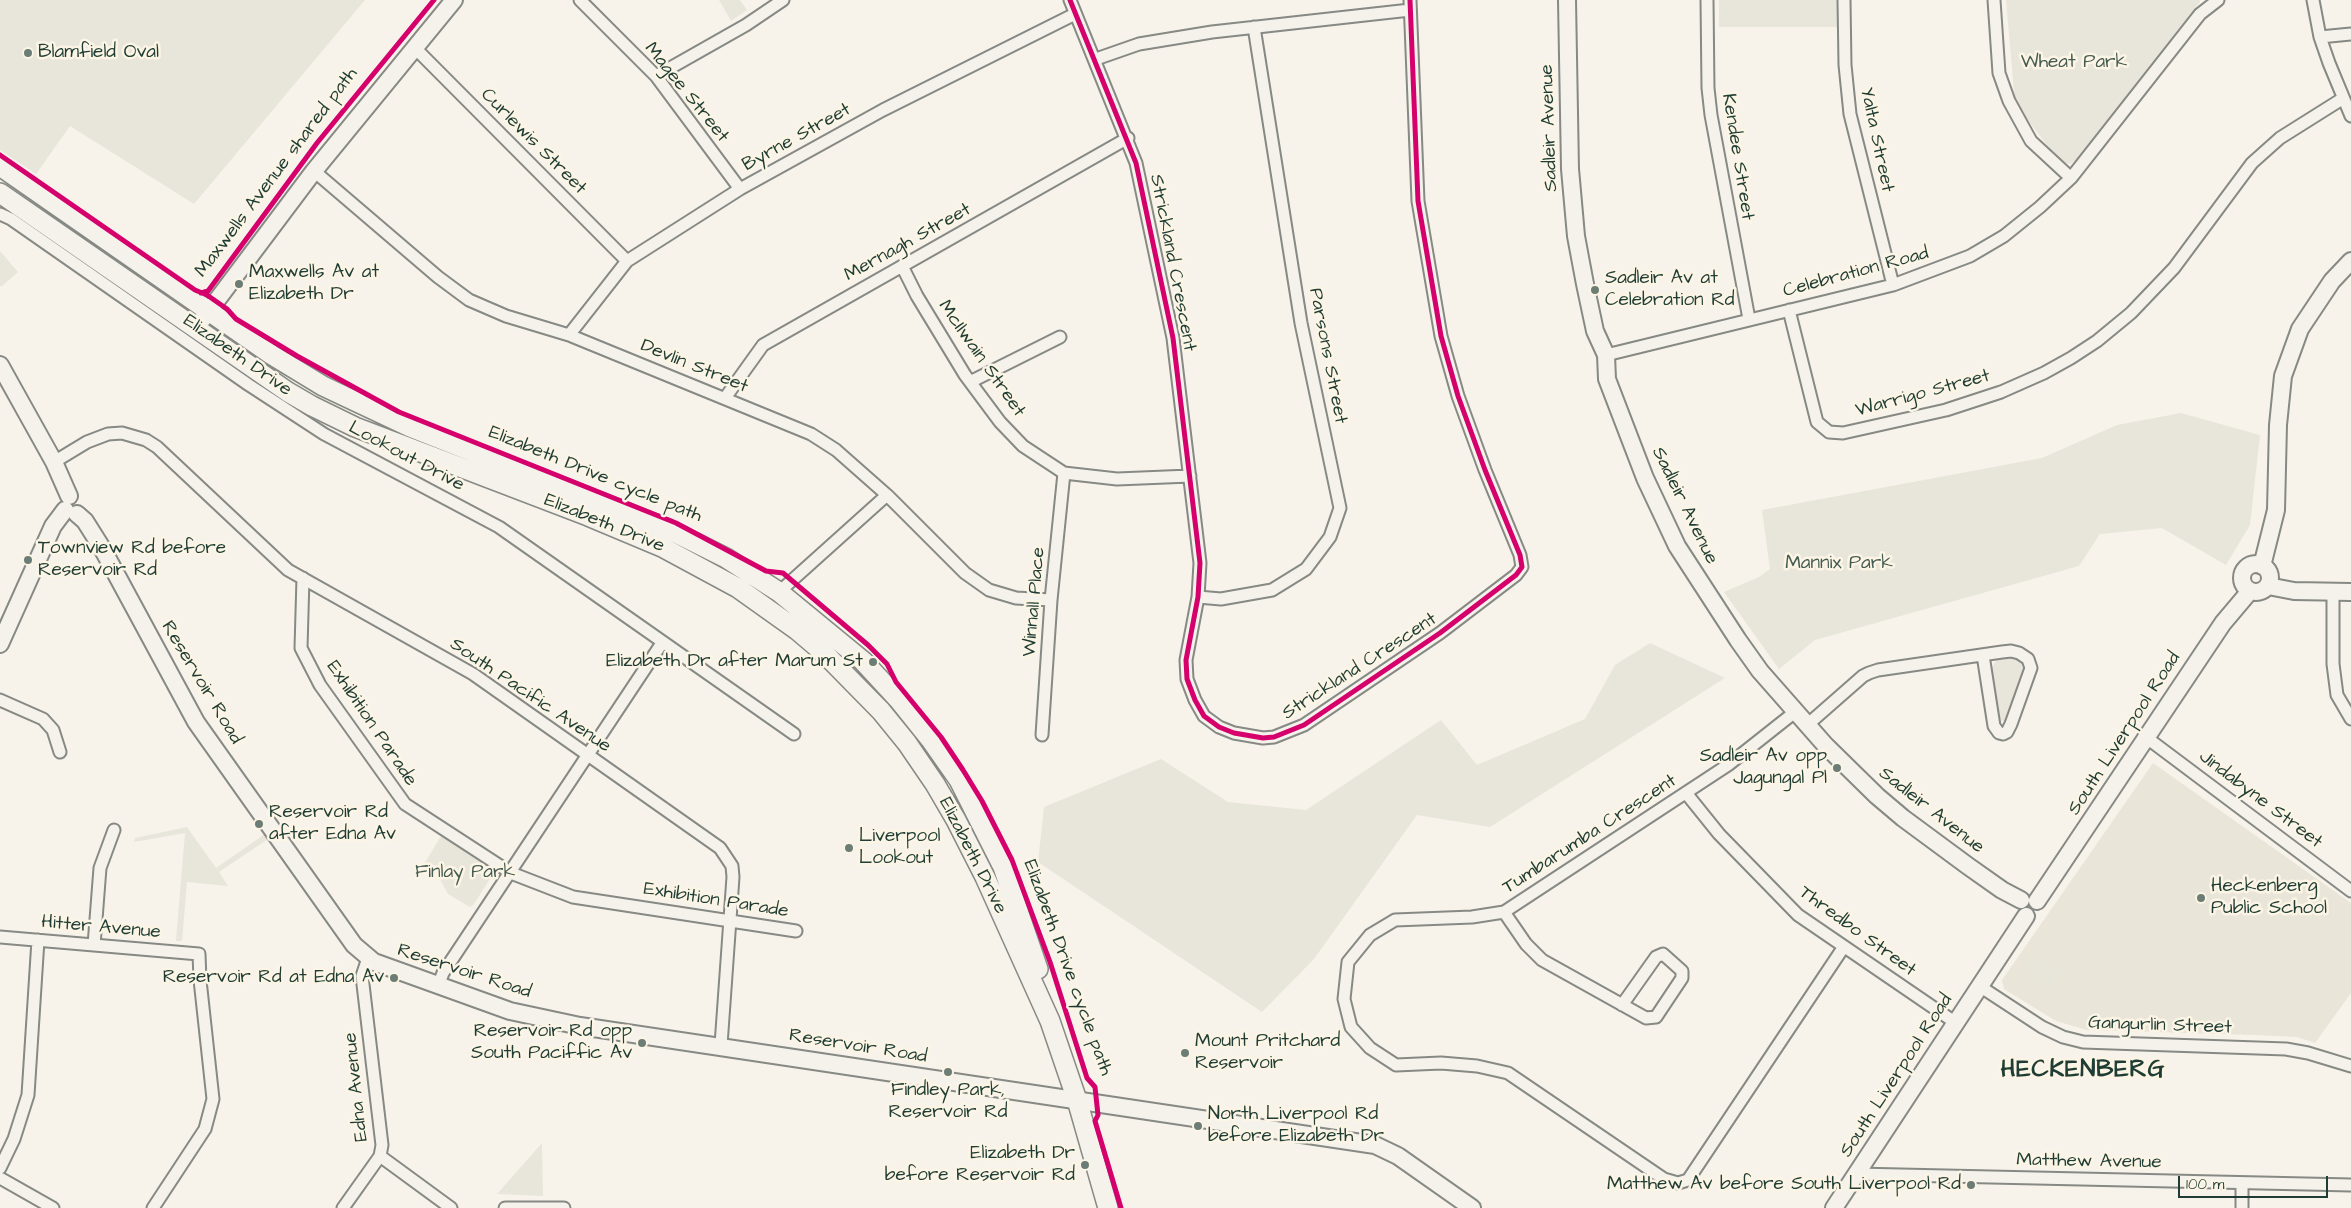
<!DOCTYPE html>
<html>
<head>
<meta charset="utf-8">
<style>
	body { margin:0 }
	#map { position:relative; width:2351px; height:1208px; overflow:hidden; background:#f7f3ea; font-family:"Architects Daughter",sans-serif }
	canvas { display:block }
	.scale { position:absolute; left:2178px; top:1176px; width:150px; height:22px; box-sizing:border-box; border:2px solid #1f3d34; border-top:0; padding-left:6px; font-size:15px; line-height:18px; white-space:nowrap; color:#1f3d34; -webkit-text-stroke:4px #fcf5e5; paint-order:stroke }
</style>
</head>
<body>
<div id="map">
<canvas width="2351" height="1208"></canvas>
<div class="scale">100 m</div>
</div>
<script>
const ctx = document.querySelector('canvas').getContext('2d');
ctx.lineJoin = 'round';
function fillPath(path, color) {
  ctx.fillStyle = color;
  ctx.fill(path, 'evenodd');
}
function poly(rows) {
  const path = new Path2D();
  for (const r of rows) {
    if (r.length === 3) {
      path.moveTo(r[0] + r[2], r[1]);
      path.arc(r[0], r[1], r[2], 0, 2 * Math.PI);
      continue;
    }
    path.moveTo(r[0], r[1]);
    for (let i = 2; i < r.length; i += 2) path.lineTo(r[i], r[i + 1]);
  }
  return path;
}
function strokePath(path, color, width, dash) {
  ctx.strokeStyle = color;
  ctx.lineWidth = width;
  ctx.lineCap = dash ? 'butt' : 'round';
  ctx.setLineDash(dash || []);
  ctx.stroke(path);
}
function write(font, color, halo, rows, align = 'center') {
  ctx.font = font + ' "Architects Daughter",sans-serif';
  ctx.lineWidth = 5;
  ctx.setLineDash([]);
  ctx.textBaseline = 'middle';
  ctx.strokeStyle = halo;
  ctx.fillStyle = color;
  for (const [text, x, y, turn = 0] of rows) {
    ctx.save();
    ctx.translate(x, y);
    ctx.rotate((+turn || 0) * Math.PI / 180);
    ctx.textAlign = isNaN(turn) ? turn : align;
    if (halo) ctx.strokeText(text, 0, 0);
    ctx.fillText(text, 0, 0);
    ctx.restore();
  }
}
fillPath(poly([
	[2153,763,2351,903,2351,993,2315,1043,2297,1037,2254,1035,2087,1030,2056,1021,2004,989,2002,980]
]), '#e9e5d9');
fillPath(poly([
	[0,0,365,0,194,204,70,126,36,174,0,150],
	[719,0,740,0,747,10,731,21],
	[1719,0,1838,0,1838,27,1719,27],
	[2006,0,2200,0,2200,2,2077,159,2070,164,2059,161,2015,103],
	[0,251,18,272,1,287,0,285],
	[2181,413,2260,435,2250,525,2226,565,2162,528,2100,534,2079,566,1815,640,1779,669,1724,592,1759,577,1770,569,1762,510,2042,458,2117,425],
	[1650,643,1725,678,1490,827,1417,815,1314,959,1262,1012,1038,862,1044,807,1161,759,1228,802,1306,810,1441,720,1477,765,1585,719,1615,665],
	[2007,656,2019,659,2026,668,2006,721,2002,721,1999,718,1991,669,1997,659],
	[187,827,216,868,265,834,268,839,219,872,228,886,187,882,182,941,176,941,185,833,134,842,135,838],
	[444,831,493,865,493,874,474,904,470,907,448,894,437,874,423,866],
	[2031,955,2061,970,2053,986,2023,971],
	[542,1143,543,1196,497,1194]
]), '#e8e5da');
const street = poly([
	[580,0,656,76,740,189],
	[1070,0,1136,163,1173,338,1200,563,1198,597,1186,660,1187,679,1195,700,1204,716,1219,727,1234,733,1263,738,1274,737,1304,725,1440,633,1516,575,1522,567,1520,555,1485,470,1458,396,1441,336,1418,201,1410,0],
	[1707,0,1708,88,1711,115,1749,319],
	[1844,0,1845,65,1850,114,1893,285],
	[1994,0,1999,73,2009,101,2031,141,2071,178],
	[2313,0,2320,37,2329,63,2351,116],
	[2320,37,2351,34],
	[414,47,627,261],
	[1096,59,1139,44,1212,32,1410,10],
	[656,76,746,25,783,0],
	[314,171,438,277,469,300,506,316,569,335,811,434,836,450,887,495,965,573,989,590,1016,598,1051,600],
	[0,214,11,219,249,385,324,434,499,527,794,734],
	[902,266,917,296,965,375,1000,422,1023,446,1064,473,1117,479,1190,476],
	[1789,310,1817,422,1829,432,1843,433,1946,410,2001,392,2044,373,2071,358,2097,341,2131,313,2174,268,2252,163,2280,138,2342,99],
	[569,335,627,261,740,189,883,110,1075,14],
	[1606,355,1893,285,1970,256,2004,236,2040,207,2071,178,2200,14,2218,0],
	[972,381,1060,337],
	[725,398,763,345,1128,138],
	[54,462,87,442,108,434,122,433,146,440,157,447,288,570,473,674,720,848,732,866,733,877,721,1045],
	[303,578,301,648,320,685,405,804,511,873,573,897,796,931],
	[779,592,887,495],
	[2333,592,2333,664,2337,695,2351,719],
	[1198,597,1221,599,1272,590,1306,569,1330,537,1340,508,1301,323,1254,27],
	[0,700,43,719,53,730,60,752],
	[1795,712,1728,765,1504,912,1472,917,1395,920,1370,935,1348,962,1344,999,1351,1027,1370,1048,1396,1065,1441,1063,1477,1066,1508,1073,1664,1179,1678,1183,1688,1180,1843,948],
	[1806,726,1863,676,1869,673,1878,670,2002,652,2011,651,2019,653,2028,659,2031,668,2011,724,2007,732,2003,734,1999,733,1994,726,1983,655],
	[1042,735,1051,600,1064,473],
	[2147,738,2351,891],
	[1686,793,1719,834,1798,915,1956,1023],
	[1504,912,1526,944,1542,960,1646,1018,1656,1017,1682,978,1682,971,1663,954,1656,957,1622,1005],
	[0,937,199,954,200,980,213,1099,205,1129,153,1208],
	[94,945,100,868,114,830],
	[368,958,362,976,382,1145,380,1156,451,1208],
	[438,986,443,973,662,643],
	[1981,987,2042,1027,2063,1037,2083,1042,2286,1049,2308,1053,2351,1066],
	[0,1168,14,1139,28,1095,38,940],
	[1856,1174,2351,1185],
	[0,1178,53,1208],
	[343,1208,380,1156],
	[505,1208,564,1208],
	[2242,1208,2242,1183]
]);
const secondary = poly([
	[1567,0,1570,169,1576,236,1585,284,1595,331,1606,355,1607,379,1645,478,1677,546,1738,640,1760,671,1826,746,1877,796,1903,818,1968,866,2002,890,2021,900],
	[196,328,314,171,454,0],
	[0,365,54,462,69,496],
	[77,514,85,521,102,548,196,722,354,945,374,962,510,1011,580,1026,1375,1145,1398,1156,1472,1208],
	[2256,578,14],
	[2262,566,2276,510,2278,425,2283,376,2300,329,2332,281,2351,261],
	[2268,586,2294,591,2351,592],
	[0,644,53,526,65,510],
	[2037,901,2223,623,2250,591],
	[1834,1208,2026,916]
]);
const primary = poly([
	[0,166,272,355,323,386,410,427,668,529,726,558,779,592,863,661,899,700,931,740,959,780,1003,867,1038,969],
	[0,193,288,392,312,406,355,427,588,516,662,547,738,588,797,630,824,653,881,711,907,743,935,784,956,820,985,877,1050,1021,1077,1100,1108,1208]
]);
strokePath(street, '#868984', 15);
strokePath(secondary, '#868984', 20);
strokePath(primary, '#868984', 22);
strokePath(street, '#f5f2ec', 11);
strokePath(secondary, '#f5f2ec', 16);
strokePath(primary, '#f5f2ec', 19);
strokePath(poly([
	[1070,0,1136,163,1173,338,1200,563,1198,597,1186,660,1187,679,1195,700,1204,716,1219,727,1234,733,1263,738,1274,737,1304,725,1440,633,1516,575,1522,567,1520,555,1485,470,1458,396,1441,336,1418,201,1410,0],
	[0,155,195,290,207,295,227,309,236,319,297,356,399,412,676,523,766,571,783,573,868,645,887,664,896,682,941,737,963,770,982,801,1012,860,1050,962,1087,1078,1095,1087,1098,1115,1095,1121,1121,1208],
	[201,293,208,291,317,143,434,0]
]), '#d6006c', 5);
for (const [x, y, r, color] of [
	[28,53,5,"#6b7d74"],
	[239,284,5,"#6b7d74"],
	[1595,290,5,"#6b7d74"],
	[28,560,5,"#6b7d74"],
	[873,662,5,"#6b7d74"],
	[1837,768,5,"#6b7d74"],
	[259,824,5,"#6b7d74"],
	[849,848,5,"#6b7d74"],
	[2201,898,5,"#6b7d74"],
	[394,978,5,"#6b7d74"],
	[642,1043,5,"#6b7d74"],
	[1185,1053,5,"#6b7d74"],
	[948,1072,5,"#6b7d74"],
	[1198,1126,5,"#6b7d74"],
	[1085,1165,5,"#6b7d74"],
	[1971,1185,5,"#6b7d74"]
]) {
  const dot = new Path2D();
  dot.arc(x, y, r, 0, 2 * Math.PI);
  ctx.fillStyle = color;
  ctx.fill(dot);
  strokePath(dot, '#fcf5e5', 2);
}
write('19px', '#1f3d34', '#fcf5e5', [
	["Blamfield Oval",38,53],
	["Maxwells Av at",249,273],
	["Elizabeth Dr",249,295],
	["Sadleir Av at",1605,279],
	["Celebration Rd",1605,301],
	["Townview Rd before",38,549],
	["Reservoir Rd",38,571],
	["Elizabeth Dr after Marum St",863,662,"right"],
	["Sadleir Av opp",1827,757,"right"],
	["Jagungal Pl",1827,779,"right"],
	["Reservoir Rd",269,813],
	["after Edna Av",269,835],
	["Liverpool",859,837],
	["Lookout",859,859],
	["Heckenberg",2211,887],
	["Public School",2211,909],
	["Reservoir Rd at Edna Av",384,978,"right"],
	["Reservoir Rd opp",632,1032,"right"],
	["South Paciffic Av",632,1054,"right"],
	["Mount Pritchard",1195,1042],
	["Reservoir",1195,1064],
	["Findley Park,",948,1091,"center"],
	["Reservoir Rd",948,1113,"center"],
	["North Liverpool Rd",1208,1115],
	["before Elizabeth Dr",1208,1137],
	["Elizabeth Dr",1075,1154,"right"],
	["before Reservoir Rd",1075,1176,"right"],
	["Matthew Av before South Liverpool Rd",1961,1185,"right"]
], 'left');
write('19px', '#455c52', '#fcf5e5', [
	["Wheat Park",2074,63],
	["Mannix Park",1839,564],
	["Finlay Park",465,873]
]);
write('19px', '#1f3d34', '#fcf5e5', [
	["Magee Street",686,93,51],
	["Sadleir Avenue",1550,128,-92],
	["Byrne Street",797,138,-29],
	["Yalta Street",1876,140,78],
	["Curlewis Street",533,142,45],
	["Kendee Street",1737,157,81],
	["Maxwells Avenue shared path",277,173,-53],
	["Mernagh Street",908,243,-29],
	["Strickland Crescent",1172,263,79],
	["Celebration Road",1856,273,-15],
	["Elizabeth Drive",237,356,35],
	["Parsons Street",1327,356,79],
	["McIlwain Street",981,359,55],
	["Devlin Street",694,367,22],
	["Warrigo Street",1923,394,-15],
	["Lookout Drive",406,457,28],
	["Elizabeth Drive cycle path",595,475,22],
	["Sadleir Avenue",1684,506,64],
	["Elizabeth Drive",604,524,22],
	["Winnall Place",1035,602,-85],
	["Strickland Crescent",1360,667,-33],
	["Reservoir Road",201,683,59],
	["South Pacific Avenue",530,696,34],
	["Exhibition Parade",371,724,56],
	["South Liverpool Road",2125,734,-57],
	["Jindabyne Street",2260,800,37],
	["Sadleir Avenue",1931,811,38],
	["Tumbarumba Crescent",1590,835,-33],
	["Elizabeth Drive",972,856,63],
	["Exhibition Parade",716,901,9],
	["Hitter Avenue",101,928,5],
	["Thredbo Street",1857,932,36],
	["Elizabeth Drive cycle path",1067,968,70],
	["Reservoir Road",464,972,18],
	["Gangurlin Street",2160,1026,2],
	["Reservoir Road",858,1047,9],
	["South Liverpool Road",1897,1076,-57],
	["Edna Avenue",357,1087,-96],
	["Matthew Avenue",2089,1162,1]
]);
ctx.letterSpacing = '1px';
write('bold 24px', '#1f3d34', '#fcf5e5', [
	["HECKENBERG",2083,1071]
]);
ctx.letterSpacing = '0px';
</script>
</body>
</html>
